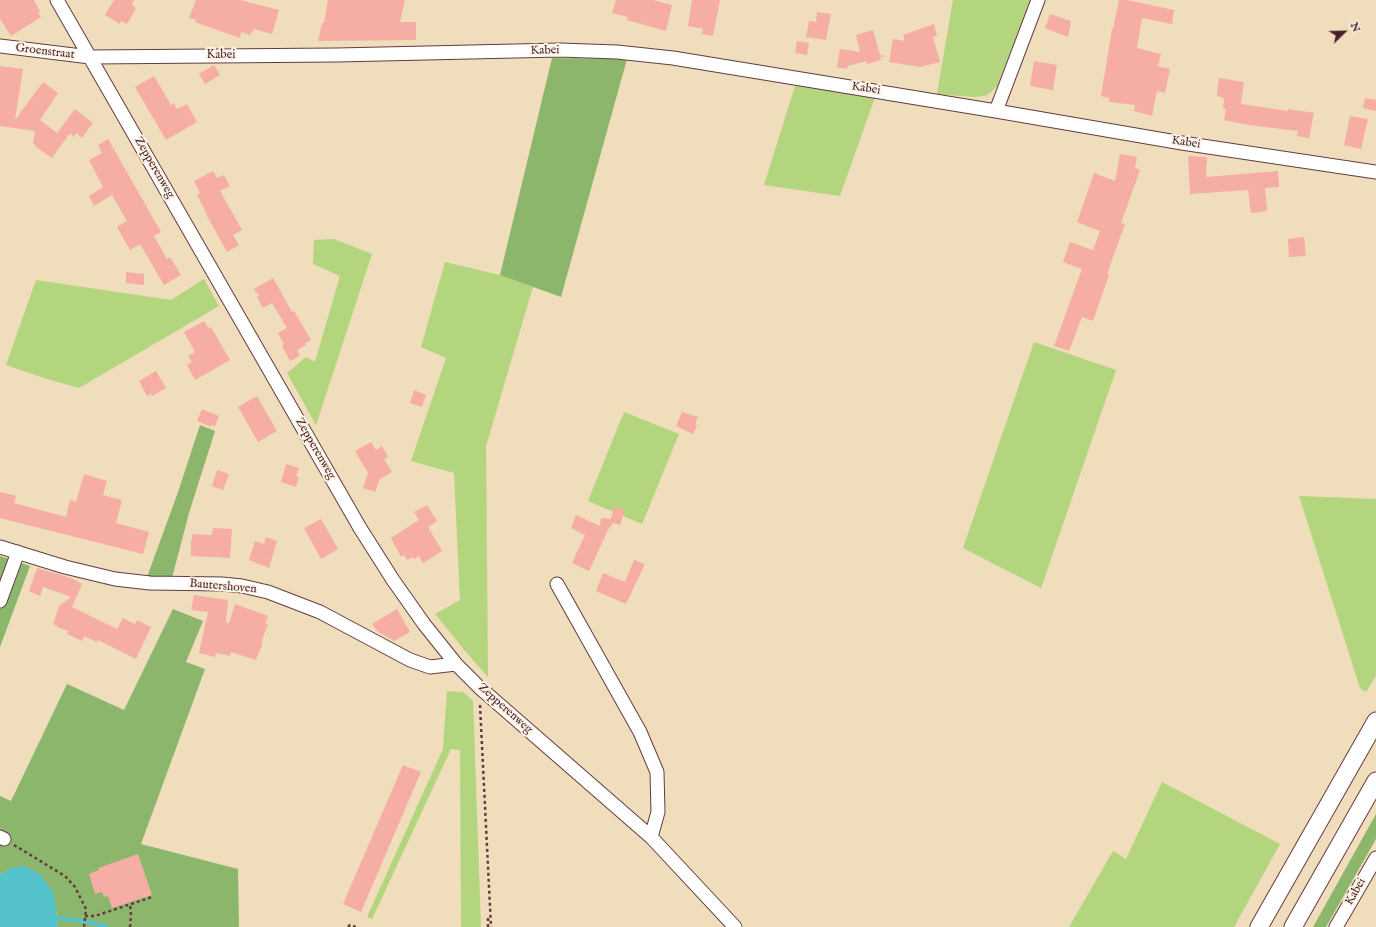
<!DOCTYPE html>
<html>
<head>
<meta charset="utf-8">
<style>
	body { margin:0 }
	#map { position:relative; width:1376px; height:927px; overflow:hidden; background:#efddbb; font-family:"IM FELL English",serif }
	canvas { display:block }
	.north { position:absolute; left:1324px; top:12px; width:40px; height:40px; -webkit-text-stroke:3px #fcf5e5; paint-order:stroke; rotate:67deg; font-size:11px; font-weight:700; line-height:16px; text-align:center; color:#4a1f2b }
	.north::after { content:''; display:block; margin:auto; width:14px; height:18px; background:#4a1f2b; clip-path:polygon(50% 0,100% 100%,50% 72%,0 100%) }
</style>
</head>
<body>
<div id="map">
<canvas width="1376" height="927"></canvas>
<div class="north">N</div>
</div>
<script>
const ctx = document.querySelector('canvas').getContext('2d');
ctx.lineJoin = 'round';
function fillPath(path, color) {
  ctx.fillStyle = color;
  ctx.fill(path, 'evenodd');
}
function poly(rows) {
  const path = new Path2D();
  for (const r of rows) {
    path.moveTo(r[0], r[1]);
    for (let i = 2; i < r.length; i += 2) path.lineTo(r[i], r[i + 1]);
  }
  return path;
}
function strokePath(path, color, width, dash) {
  ctx.strokeStyle = color;
  ctx.lineWidth = width;
  ctx.lineCap = dash ? 'butt' : 'round';
  ctx.setLineDash(dash || []);
  ctx.stroke(path);
}
function write(font, color, halo, rows, align = 'center') {
  ctx.font = font + ' "IM FELL English",serif';
  ctx.lineWidth = 4;
  ctx.setLineDash([]);
  ctx.textBaseline = 'middle';
  ctx.strokeStyle = halo;
  ctx.fillStyle = color;
  for (const [text, x, y, turn = 0] of rows) {
    ctx.save();
    ctx.translate(x, y);
    ctx.rotate((+turn || 0) * Math.PI / 180);
    ctx.textAlign = isNaN(turn) ? turn : align;
    if (halo) ctx.strokeText(text, 0, 0);
    ctx.fillText(text, 0, 0);
    ctx.restore();
  }
}
fillPath(poly([
	[953,0,1031,0,997,86,991,92,985,96,973,97,937,94],
	[796,83,875,97,840,196,764,185],
	[334,239,372,254,316,425,287,373,306,357,315,362,340,276,313,264,314,240],
	[445,262,500,275,533,287,486,446,488,677,466,652,435,614,460,600,454,473,411,461,446,358,421,347],
	[204,279,219,306,79,388,47,379,6,365,36,280,171,300],
	[1034,342,1116,370,1041,588,963,548],
	[624,412,679,434,642,524,588,501],
	[1299,496,1376,499,1376,676,1366,692,1360,688],
	[447,691,463,692,473,701,481,927,461,927,460,750,451,749,372,919,367,917,443,749],
	[1162,782,1280,844,1234,927,1069,927,1113,851,1126,859]
]), '#b2d57e');
fillPath(poly([
	[552,58,627,59,561,297,500,275],
	[200,425,215,431,189,513,172,578,147,577,177,495],
	[0,556,30,566,0,647],
	[173,609,203,621,186,662,205,669,141,844,238,869,239,927,57,927,58,925,56,910,11,868,0,875,0,796,11,801,67,684,124,710],
	[1376,814,1376,839,1326,927,1313,927]
]), '#8db66d');
fillPath(poly([
	[24,866,40,874,54,894,58,925,57,927,0,927,0,875,11,868]
]), '#54c2cb');
strokePath(poly([
	[57,918,84,921,107,927]
]), '#54c2cb', 4);
fillPath(poly([
	[0,0,34,0,40,12,38,13,41,17,11,36,0,19],
	[114,0,134,0,132,5,136,8,127,24,121,21,120,24,105,15],
	[196,0,240,0,279,10,272,34,254,29,250,35,241,32,240,38,195,22,196,20,189,18],
	[328,0,405,0,400,22,416,22,416,40,318,41,322,23,324,23],
	[616,0,653,0,672,5,666,31,627,20,628,17,612,13],
	[692,0,720,0,713,36,702,34,703,29,688,26],
	[1119,0,1127,0,1174,10,1172,24,1142,18,1137,48,1161,54,1158,66,1170,69,1165,93,1157,91,1152,116,1134,111,1135,105,1109,102,1109,98,1101,96,1112,29,1113,29],
	[817,12,831,14,826,40,806,37,809,21,816,22],
	[1050,14,1071,21,1068,37,1045,28],
	[934,24,937,36,933,37,940,62,920,67,889,62,893,39,905,41,903,35],
	[873,30,880,55,886,56,880,57,881,60,867,64,867,61,848,66,847,69,837,67,840,49,860,52,856,35],
	[797,41,809,43,807,55,795,53],
	[1034,61,1057,65,1053,90,1030,86],
	[214,65,220,75,205,84,199,74],
	[0,66,23,69,15,120,43,82,58,93,40,120,57,133,75,109,93,123,82,138,76,133,74,137,70,133,52,158,36,147,36,145,33,144,35,131,0,126],
	[154,76,171,105,174,103,177,109,187,104,197,122,166,140,135,87],
	[1219,78,1244,82,1241,104,1288,111,1288,109,1314,113,1309,138,1297,136,1298,131,1248,125,1224,120,1226,109,1223,109,1224,98,1217,96],
	[1365,98,1376,100,1376,111,1363,108],
	[1350,116,1368,119,1361,149,1344,145],
	[108,139,161,232,154,236,167,259,170,257,181,275,164,285,140,244,130,250,117,227,127,221,112,195,94,206,89,196,103,187,89,160,102,153,98,145],
	[1120,154,1137,157,1135,168,1140,170,1121,223,1125,224,1107,274,1109,275,1093,321,1082,317,1069,351,1054,346,1082,269,1063,262,1070,242,1093,250,1100,231,1077,222,1094,173,1115,181],
	[1188,156,1207,157,1206,177,1278,171,1279,187,1265,188,1267,211,1251,213,1248,190,1190,194],
	[213,171,217,178,224,175,230,186,220,191,242,230,233,235,239,245,227,252,206,214,207,214,197,195,200,193,194,181],
	[1304,237,1306,256,1289,257,1288,239],
	[126,272,144,274,144,285,126,283],
	[273,278,292,312,294,311,311,340,305,343,306,345,297,350,300,356,290,361,282,346,284,344,278,333,287,328,272,303,263,308,257,297,259,296,254,289],
	[204,321,209,329,211,327,230,360,195,380,187,365,192,362,188,356,195,352,184,332],
	[156,371,166,388,152,396,151,394,147,396,139,381],
	[414,390,426,395,422,407,410,403],
	[257,396,277,431,258,442,238,407],
	[202,409,219,416,215,426,211,425,211,427,197,421],
	[682,412,698,417,695,424,697,426,693,434,676,426],
	[371,442,376,450,382,446,388,457,384,459,392,472,380,479,375,492,363,488,368,473,355,451],
	[286,464,299,468,296,476,299,477,296,487,281,482],
	[217,470,229,474,223,490,212,486],
	[84,474,107,481,103,495,122,500,116,523,149,532,143,554,0,518,0,492,16,496,14,503,66,517,70,500,76,502],
	[427,505,437,521,428,527,442,551,423,563,419,556,414,559,413,557,407,560,404,555,401,557,391,538,419,520,414,512],
	[614,507,625,510,620,525,613,523,608,530,589,571,572,563,585,535,571,528,576,515,600,526,601,518,611,519],
	[321,519,338,549,321,559,304,528],
	[213,528,232,529,230,558,191,556,191,540,192,540,192,534,212,535],
	[266,537,277,541,269,568,249,560,255,541,264,544],
	[634,560,645,564,626,604,596,591,603,573,625,582],
	[37,568,71,578,82,584,72,607,117,629,123,618,135,624,137,620,151,627,136,659,98,640,97,642,84,636,82,641,67,634,68,631,57,627,57,626,53,624,59,606,71,597,43,587,40,596,29,591],
	[194,595,228,600,226,622,229,623,235,604,268,616,265,623,268,624,262,640,262,645,256,660,231,652,230,656,216,653,215,657,199,653,208,612,191,610],
	[397,609,410,632,394,641,377,631,372,624],
	[403,765,421,772,361,912,343,904],
	[138,854,152,895,112,908,108,896,104,897,102,892,95,894,89,874,99,870,98,868]
]), '#f5ada4');
const minor = poly([
	[57,0,360,528,393,580,424,624,456,664,479,687,651,837,735,927],
	[0,46,90,57,337,55,560,50,617,52,673,58,996,111,1182,143,1376,172],
	[996,111,1038,0],
	[0,547,65,567,115,579,150,583,222,584,242,586,268,592,320,612,410,660,430,667,456,664],
	[557,584,640,732,657,772,658,812,651,837],
	[0,601,18,552],
	[0,837,4,839],
	[1336,927,1376,858]
]);
const major = poly([
	[1259,927,1376,721],
	[1293,927,1376,781]
]);
strokePath(minor, '#633c41', 15);
strokePath(major, '#633c41', 19);
strokePath(poly([
	[480,705,491,927],
	[14,845,65,876,75,887,86,909,84,927],
	[85,916,95,916,152,897],
	[130,927,131,915,130,904],
	[348,927,350,925,356,927],
	[488,927,488,916]
]), '#633c41', 2.5, [3, 3]);
strokePath(minor, '#fff', 13);
strokePath(major, '#fff', 17);
write('12px', '#4a1f2b', '#fcf5e5', [
	["Kabei",545,51,-1],
	["Groenstraat",45,52,7],
	["Kabei",221,56],
	["Kabei",866,89,9],
	["Kabei",1186,143,9],
	["Zepperenweg",154,168,60],
	["Zepperenweg",315,449,60],
	["Bautershoven",223,587,5],
	["Zepperenweg",505,709,42],
	["Kabei",1356,892,-60]
]);
</script>
</body>
</html>
